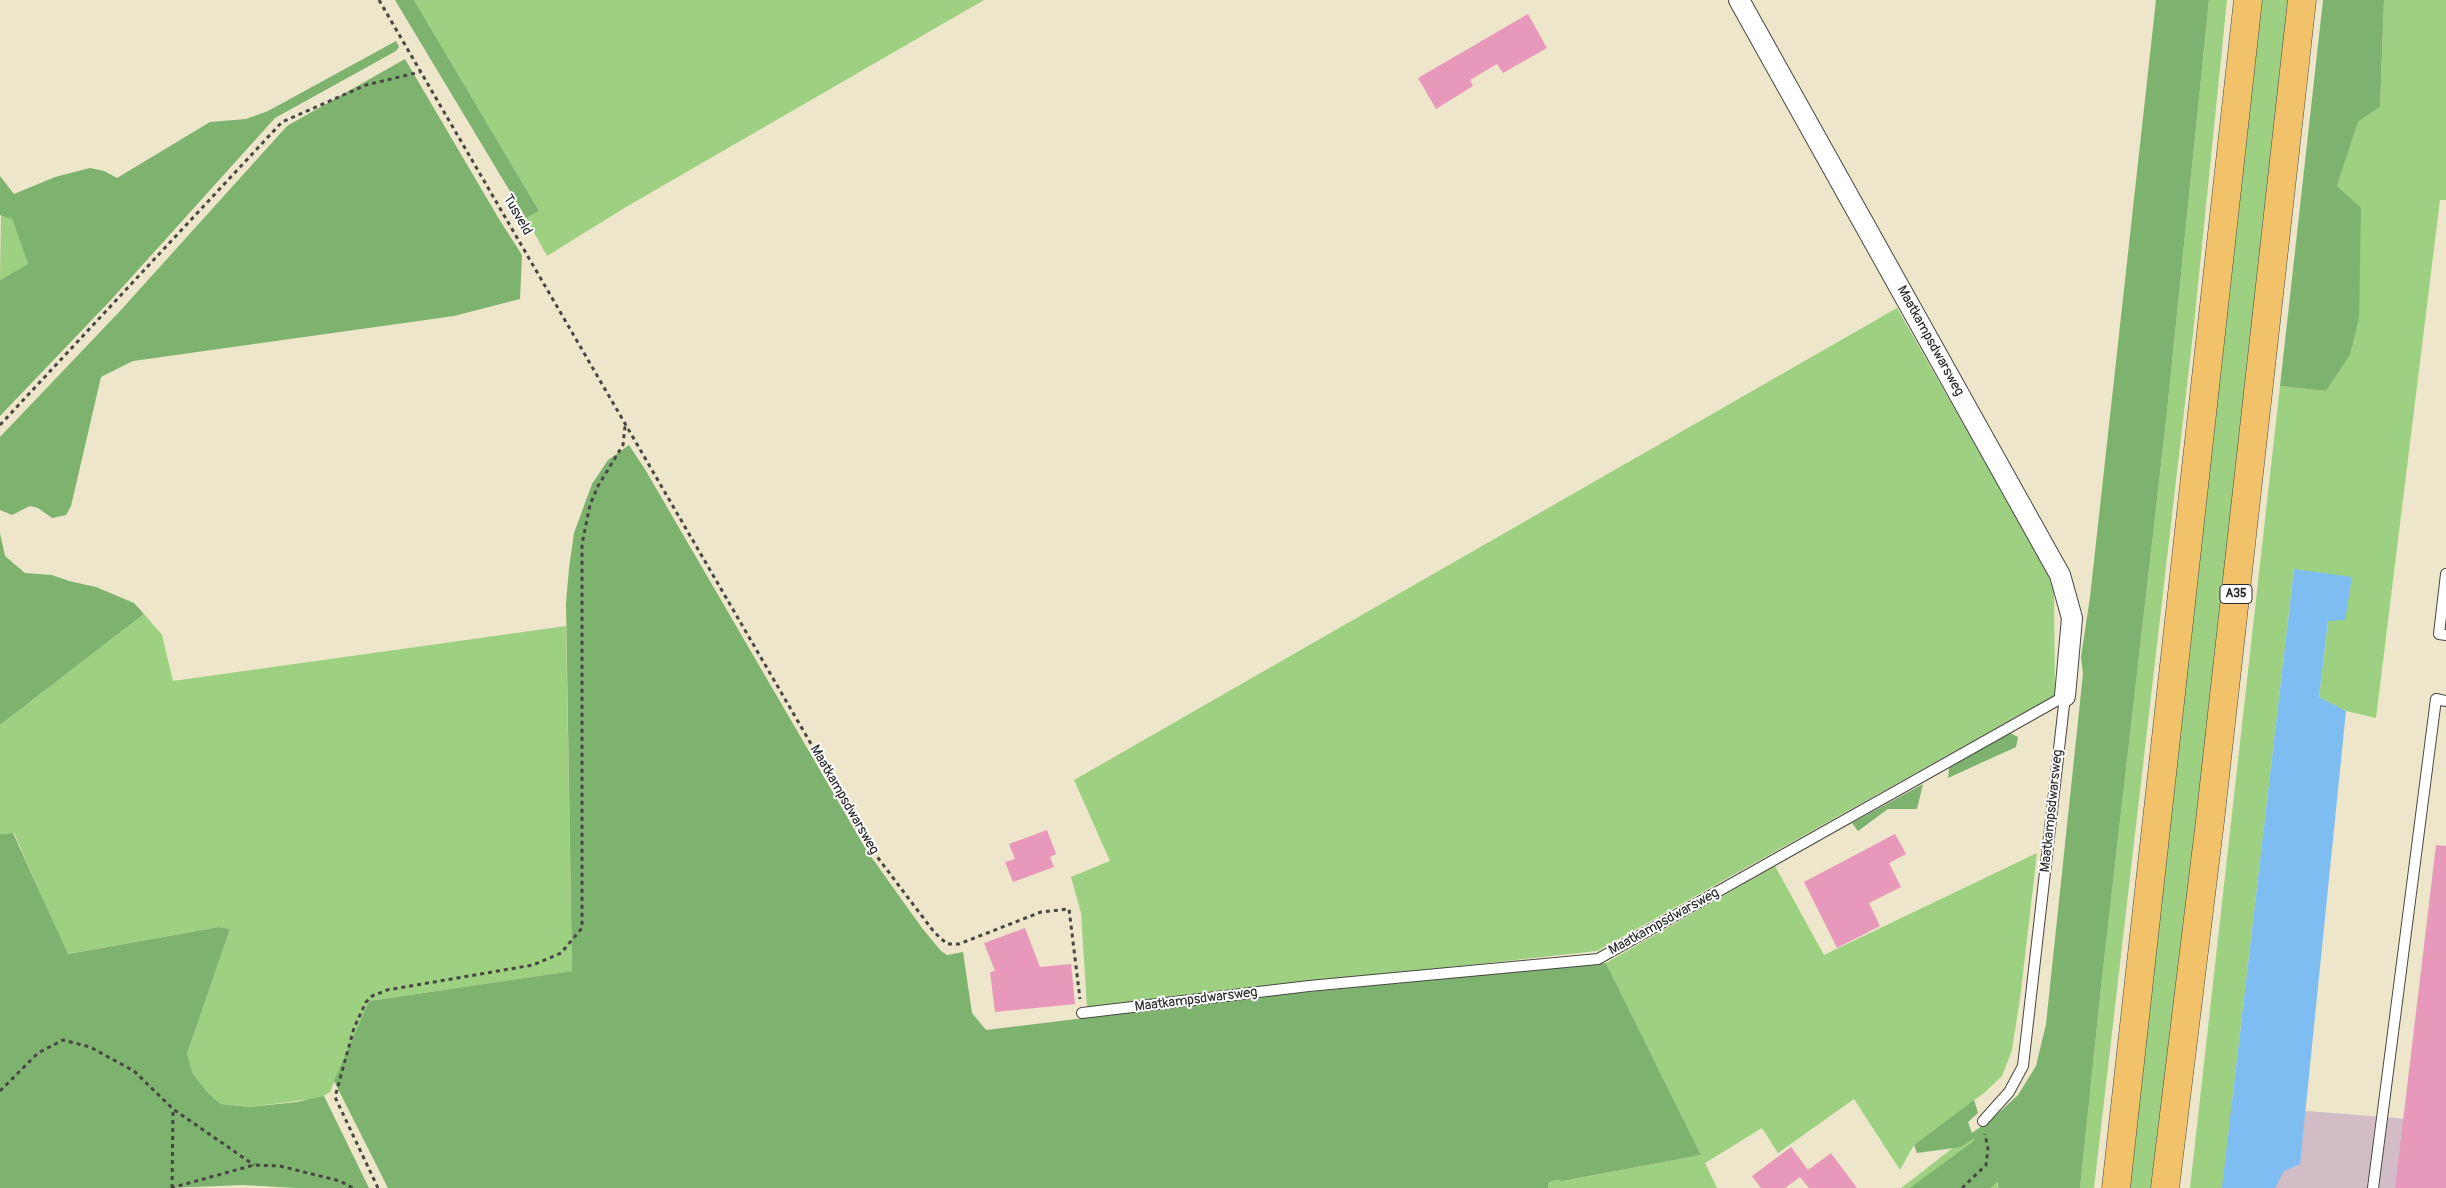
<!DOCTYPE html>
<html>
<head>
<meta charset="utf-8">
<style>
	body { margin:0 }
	canvas { display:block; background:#ede6ca }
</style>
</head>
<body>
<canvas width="2446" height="1188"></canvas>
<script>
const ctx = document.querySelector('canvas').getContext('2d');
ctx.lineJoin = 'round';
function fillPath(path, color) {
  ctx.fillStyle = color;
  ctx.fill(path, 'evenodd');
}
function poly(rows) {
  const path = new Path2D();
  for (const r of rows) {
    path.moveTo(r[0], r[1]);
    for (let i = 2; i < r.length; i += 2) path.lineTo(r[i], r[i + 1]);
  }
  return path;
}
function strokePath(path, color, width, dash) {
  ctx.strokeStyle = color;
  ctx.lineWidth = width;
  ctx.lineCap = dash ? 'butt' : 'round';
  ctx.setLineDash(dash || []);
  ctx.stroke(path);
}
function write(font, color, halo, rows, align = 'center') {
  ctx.font = font + ' Pangolin,sans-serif';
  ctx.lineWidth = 4;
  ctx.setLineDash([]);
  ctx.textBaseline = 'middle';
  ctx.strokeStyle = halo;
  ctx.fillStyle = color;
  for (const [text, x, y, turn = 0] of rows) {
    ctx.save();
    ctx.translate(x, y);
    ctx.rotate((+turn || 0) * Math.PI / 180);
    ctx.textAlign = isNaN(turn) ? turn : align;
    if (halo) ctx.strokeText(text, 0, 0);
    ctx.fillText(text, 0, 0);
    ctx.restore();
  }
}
fillPath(poly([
	[2218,1104,2446,1122,2446,1188,2210,1188]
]), '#d2bdc6');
fillPath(poly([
	[414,0,984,0,626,207,547,256,526,218,539,211],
	[2209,0,2227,0,2193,334,2094,1188,2080,1188,2102,978,2166,421],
	[2260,0,2289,0,2156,1188,2126,1188],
	[2384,0,2446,0,2446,200,2440,200,2376,718,2346,711,2319,697,2328,621,2294,569,2222,1188,2190,1188,2280,386,2326,391,2350,355,2337,186,2358,122,2380,107],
	[1,214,12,219,28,264,0,280],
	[1897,308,2046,569,2054,591,2055,695,1597,951,1087,1007,1081,913,1071,877,1110,861,1074,780],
	[144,614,162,635,173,681,566,626,572,971,369,1001,330,1092,320,1098,249,1107,221,1104,209,1094,193,1074,187,1054,230,929,219,927,67,954,14,833,0,834,0,725],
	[2037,853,2020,999,2012,1050,2002,1076,1984,1093,1914,1145,1900,1170,1854,1099,1778,1153,1762,1128,1705,1163,1717,1188,1548,1188,1548,1183,1555,1180,1564,1181,1701,1155,1606,963,1775,866,1824,955],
	[1972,1133,1999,1188,1901,1188,1909,1182]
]), '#9dd181');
fillPath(poly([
	[395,0,414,0,539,211,526,218],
	[2156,0,2209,0,2166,421,2102,978,2080,1188,1999,1188,1997,1182,1990,1188,1910,1188,1975,1140,1974,1138,1961,1147,1917,1153,1914,1145,1974,1100,1978,1113,1968,1122,1972,1133,1993,1118,2018,1095,2036,1066,2046,1024,2083,674,2081,657,2090,597],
	[2323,0,2384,0,2380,107,2358,122,2337,186,2361,208,2359,318,2350,355,2326,391,2280,386],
	[396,41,399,47,396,51,275,118,110,301,0,416,0,280,28,264,12,219,0,215,0,176,14,194,55,177,90,168,104,171,117,178,210,122,246,119,268,111],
	[405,59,499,219,522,255,520,299,454,316,133,361,101,377,71,506,66,515,52,518,38,508,30,506,12,515,0,510,0,437,120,311,287,126],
	[629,445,646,471,867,851,922,928,941,951,947,955,963,952,972,1013,986,1030,1266,996,1606,963,1701,1155,1563,1181,1555,1180,1548,1183,1548,1188,388,1188,334,1081,369,1001,572,971,566,603,569,568,574,533,592,484,608,460],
	[0,533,5,556,25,573,52,575,69,581,96,587,134,603,144,614,0,725],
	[2010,733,2018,737,2016,747,1948,778,1949,768],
	[1923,784,1917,809,1888,809,1858,831,1852,823],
	[13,833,68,954,219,927,230,929,187,1054,193,1074,209,1094,221,1104,249,1107,297,1102,324,1096,369,1188,296,1188,243,1185,170,1188,0,1188,0,834]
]), '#7eb36f');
fillPath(poly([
	[2294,569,2352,577,2345,620,2328,621,2319,697,2346,711,2300,1164,2284,1171,2275,1188,2222,1188]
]), '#7ebdf2');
fillPath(poly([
	[1528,14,1547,48,1503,73,1497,64,1470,80,1473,86,1436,109,1418,78],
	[1047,830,1056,854,1050,857,1054,867,1013,882,1005,862,1015,859,1009,844],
	[1895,834,1906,854,1889,863,1901,887,1869,903,1880,926,1837,948,1804,882],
	[2436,845,2446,846,2446,1188,2395,1188],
	[1025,928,1040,967,1071,964,1075,1004,995,1012,990,972,995,971,984,943],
	[1791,1147,1808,1170,1831,1153,1857,1188,1809,1188,1800,1177,1785,1188,1761,1188,1752,1176]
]), '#e898ba');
const lane = poly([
	[2446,574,2439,634,2446,635],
	[1082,1013,1309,986,1598,959,2065,696],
	[1983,1121,2009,1092,2023,1066,2065,696],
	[2373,1188,2436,699,2446,701]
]);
const street = poly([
	[1739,0,2060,575,2072,618,2065,696]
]);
const highway = poly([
	[2116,1188,2248,0],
	[2165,1188,2210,821,2302,0]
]);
strokePath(lane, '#484743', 12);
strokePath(street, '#484743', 22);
strokePath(highway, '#484743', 29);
strokePath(poly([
	[379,0,875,854,934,932,947,944,959,944,1041,912,1069,909,1080,999],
	[0,425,282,122,366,85,420,72],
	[0,1091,38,1053,63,1040,90,1047,134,1071,173,1109,254,1165],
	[171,1188,254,1165,280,1166,340,1181,353,1188],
	[172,1188,173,1110],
	[378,1188,335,1097,354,1028,366,1002,372,996,387,990,533,965,561,953,582,928,582,544,590,505,598,486,623,445,625,426],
	[1962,1188,1986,1165,1988,1149,1985,1134]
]), '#484743', 3, [4, 4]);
strokePath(lane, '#fff', 10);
strokePath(street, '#fff', 20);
strokePath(highway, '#f2c26a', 28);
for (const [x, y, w] of [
	[2236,594,32]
]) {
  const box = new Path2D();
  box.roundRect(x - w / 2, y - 9.5, w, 19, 4);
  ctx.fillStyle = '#fff';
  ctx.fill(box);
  strokePath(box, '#2b2b2b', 1);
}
write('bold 12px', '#2b2b2b', null, [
	["A35",2236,594]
]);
write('14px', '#2b2b2b', '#fff', [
	["Tusveld",517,215,60],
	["Maatkampsdwarsweg",1930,341,61],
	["Maatkampsdwarsweg",844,800,60],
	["Maatkampsdwarsweg",2052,811,-84],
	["Maatkampsdwarsweg",1664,922,-29],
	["Maatkampsdwarsweg",1196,1000,-7]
]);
</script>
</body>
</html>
